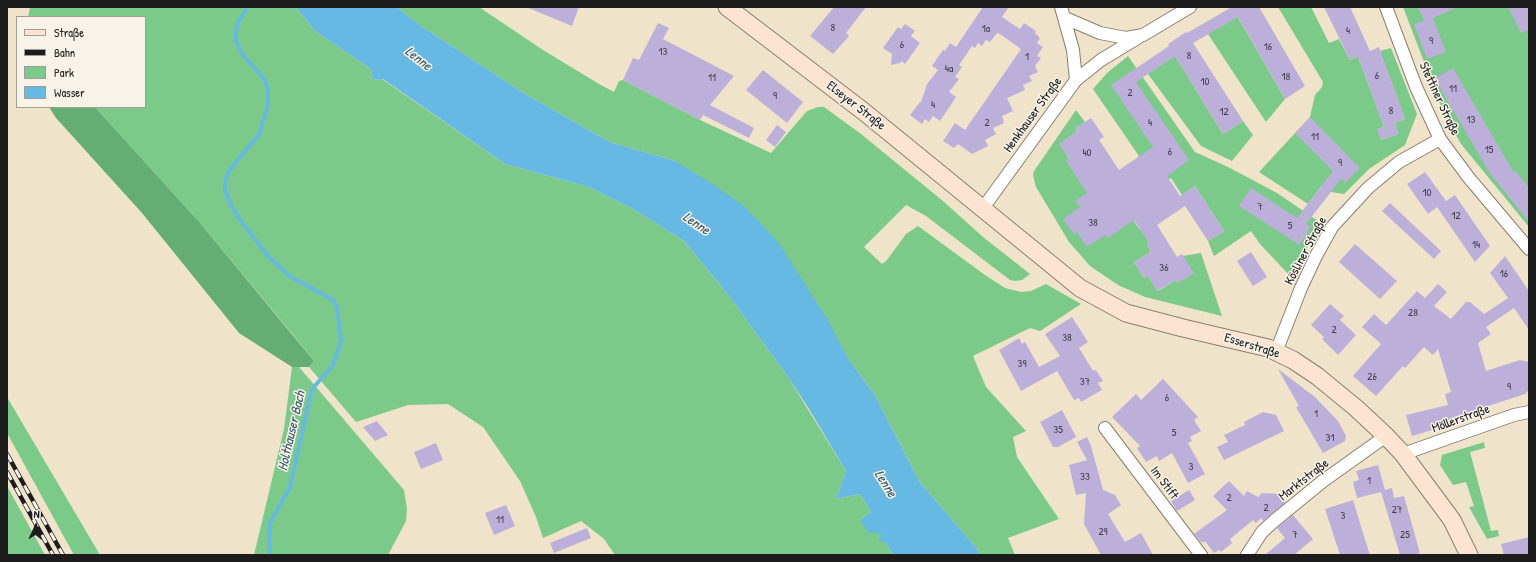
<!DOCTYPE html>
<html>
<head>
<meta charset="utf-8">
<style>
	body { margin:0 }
	#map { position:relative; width:1536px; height:562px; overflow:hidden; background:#efe4c9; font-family:"Patrick Hand",sans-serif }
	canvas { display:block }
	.frame { position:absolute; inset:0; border:8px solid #1c1c1c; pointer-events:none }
	.legend { position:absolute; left:16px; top:16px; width:130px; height:92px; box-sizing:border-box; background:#f7f3e8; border:1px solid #9f9d96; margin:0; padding:5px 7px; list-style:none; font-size:12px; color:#1c1c1c }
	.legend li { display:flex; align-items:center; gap:8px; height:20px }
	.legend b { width:20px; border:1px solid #9f9d96 }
	.north { position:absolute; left:16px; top:506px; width:40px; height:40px; -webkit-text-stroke:3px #f7f3e8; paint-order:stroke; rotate:3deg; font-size:11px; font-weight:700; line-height:16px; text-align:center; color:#1c1c1c }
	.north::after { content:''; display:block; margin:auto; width:14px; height:18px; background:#1c1c1c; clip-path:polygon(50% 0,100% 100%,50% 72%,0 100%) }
</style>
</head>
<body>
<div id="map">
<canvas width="1536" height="562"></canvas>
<div class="frame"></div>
<ul class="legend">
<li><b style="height:5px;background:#fde4d0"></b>Straße</li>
<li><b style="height:5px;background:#1c1c1c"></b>Bahn</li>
<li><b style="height:11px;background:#7bca8a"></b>Park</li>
<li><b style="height:11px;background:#66b9e2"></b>Wasser</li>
</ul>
<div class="north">N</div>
</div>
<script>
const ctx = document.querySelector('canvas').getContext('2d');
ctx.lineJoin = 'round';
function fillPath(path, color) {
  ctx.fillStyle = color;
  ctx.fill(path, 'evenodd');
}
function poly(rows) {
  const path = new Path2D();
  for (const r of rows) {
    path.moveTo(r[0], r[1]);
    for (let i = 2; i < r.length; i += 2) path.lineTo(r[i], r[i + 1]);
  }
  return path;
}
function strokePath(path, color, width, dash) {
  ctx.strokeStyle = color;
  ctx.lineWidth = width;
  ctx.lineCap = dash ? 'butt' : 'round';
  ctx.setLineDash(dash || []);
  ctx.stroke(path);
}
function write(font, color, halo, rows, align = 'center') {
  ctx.font = font + ' "Patrick Hand",sans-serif';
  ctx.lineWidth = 3;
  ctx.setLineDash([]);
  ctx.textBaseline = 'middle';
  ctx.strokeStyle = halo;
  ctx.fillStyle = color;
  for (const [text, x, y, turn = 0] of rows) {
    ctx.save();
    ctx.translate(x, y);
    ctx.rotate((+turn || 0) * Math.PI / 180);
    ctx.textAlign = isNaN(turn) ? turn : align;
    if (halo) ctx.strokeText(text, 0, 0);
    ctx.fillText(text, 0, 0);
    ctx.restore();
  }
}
fillPath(poly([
	[30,7,296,7,315,31,371,69,373,80,382,79,505,164,589,187,635,210,684,241,730,297,788,377,846,471,836,499,860,494,871,512,860,520,881,534,893,555,615,555,604,539,581,521,543,538,536,517,520,481,483,427,448,404,408,405,356,422,309,367,314,361,294,336,200,223,95,107,145,107,145,17,28,17],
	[397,7,479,7,543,50,599,84,614,92,619,81,623,80,700,120,771,153,807,111,818,107,824,107,861,134,943,201,983,237,1030,274,1022,280,1015,281,1010,280,926,216,906,205,864,247,882,264,887,260,906,234,918,226,985,275,1005,288,1021,292,1031,291,1046,284,1081,304,1040,331,1030,328,973,356,986,387,1026,431,1013,437,1017,457,1059,519,1008,538,1015,555,980,555,977,549,919,481,875,395,849,360,675,161,610,142,525,94,418,24],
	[1232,7,1285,99,1266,122,1208,34,1223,13],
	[1278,7,1311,7,1329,43,1339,39,1350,60,1358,56,1384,127,1378,129,1381,140,1398,134,1395,123,1405,119,1380,51,1391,48,1417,114,1405,145,1369,169,1344,194,1331,192,1322,185,1308,204,1259,172,1310,117,1315,95,1322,87,1323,82],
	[1403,7,1529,7,1529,227,1461,144,1444,114],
	[1172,51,1223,134,1243,121,1253,135,1232,161,1201,146,1148,74],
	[1128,56,1195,152,1228,167,1247,177,1277,193,1321,223,1291,277,1260,244,1251,231,1214,256,1208,241,1224,231,1195,186,1182,195,1171,178,1157,187,1137,158,1139,156,1093,89,1107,73],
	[1076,110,1085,122,1075,128,1077,131,1060,144,1069,159,1067,161,1109,184,1140,230,1159,237,1147,245,1151,252,1134,262,1144,278,1148,276,1158,291,1176,280,1178,283,1183,256,1201,253,1222,316,1145,297,1118,285,1090,266,1069,242,1036,187,1033,175,1034,171],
	[292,367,299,367,404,490,407,509,406,521,388,555,254,555,284,429],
	[7,397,100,555,74,555,7,433],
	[1484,442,1485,448,1470,452,1491,531,1498,530,1499,536,1487,539,1469,507,1474,506,1466,482,1453,485,1440,465,1442,455],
	[7,486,45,555,7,555]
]), '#7bca8a');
fillPath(poly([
	[49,107,95,107,200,223,314,361,309,367,292,367,239,333,142,213,56,118]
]), '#64ae76');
fillPath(poly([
	[296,7,397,7,418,24,525,94,610,142,675,161,714,185,744,206,778,242,828,320,849,360,875,395,919,481,977,549,980,555,893,555,886,543,878,540,881,534,868,532,860,520,871,512,860,494,836,499,846,471,809,409,788,377,730,297,684,241,635,210,589,187,505,164,383,79,373,80,371,69,315,31]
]), '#66b9e2');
strokePath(poly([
	[248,7,238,22,236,31,236,41,243,55,264,79,268,88,268,105,260,133,229,171,225,182,225,190,232,207,240,220,268,256,291,277,333,300,337,307,341,341,333,365,313,388,310,397,290,487,270,523,269,555]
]), '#66b9e2', 4);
fillPath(poly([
	[526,7,579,7,572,26],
	[834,7,866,7,846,33,849,36,833,54,810,36],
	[983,7,1009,7,1002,17,1020,29,1024,23,1036,31,1035,33,1040,38,1037,43,1043,47,1037,56,1041,58,1035,66,1038,72,1029,76,1032,81,1023,85,1025,90,1007,98,1013,111,1002,116,1004,123,993,128,996,134,985,140,988,146,972,154,958,144,954,148,943,141,955,123,965,130,1021,49,1000,34,997,33,990,42,986,40,982,46,978,43,975,48,972,46,959,65,962,67,955,77,959,79,949,92,956,97,940,121,933,116,929,122,925,119,922,124,910,115,920,102,921,102,927,84,938,70,932,66,943,50,945,51,950,43,956,47],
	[1232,7,1259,7,1305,86,1285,99,1238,17,1193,43,1243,121,1223,134,1175,56,1136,82,1189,160,1167,176,1180,196,1195,186,1224,231,1208,241,1185,206,1157,225,1177,257,1182,254,1194,273,1178,283,1176,280,1157,291,1148,276,1144,278,1134,262,1151,252,1147,245,1149,243,1134,220,1108,238,1105,235,1087,247,1077,232,1074,234,1063,219,1080,207,1075,201,1087,193,1066,161,1069,159,1059,144,1077,131,1075,128,1091,118,1104,137,1099,140,1119,170,1153,147,1111,85,1169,46,1168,44,1186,32,1187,33],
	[1324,7,1350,7,1370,51,1379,47,1405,119,1395,123,1399,134,1381,140,1377,129,1384,127,1358,56,1350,60],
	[1418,7,1458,7,1433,18,1446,52,1427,59,1414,24,1424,21],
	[1508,7,1529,7,1529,29,1521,33],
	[658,23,669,28,663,39,734,76,710,105,754,128,749,138,703,115,700,120,623,80,633,58,639,60],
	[905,24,915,31,911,36,920,43,905,64,902,61,900,63,891,65,892,54,883,48,898,27,901,29],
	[1453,68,1514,173,1516,171,1529,188,1529,222,1489,172,1435,79],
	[763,70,803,102,787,123,746,90],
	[1310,117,1360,168,1345,183,1341,179,1306,224,1311,227,1299,245,1239,206,1251,188,1297,218,1333,171,1295,133],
	[777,125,786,132,775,147,766,140],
	[1425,172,1446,201,1455,195,1490,246,1475,262,1437,207,1428,214,1407,184],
	[1390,203,1441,251,1434,259,1382,211],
	[1355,244,1397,281,1380,299,1339,262],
	[1251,252,1267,277,1253,286,1237,261],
	[1505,256,1529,291,1529,330,1514,308,1486,327,1491,334,1478,343,1486,371,1520,360,1529,362,1529,390,1525,394,1451,418,1452,424,1412,436,1406,415,1448,405,1445,394,1451,392,1438,349,1433,355,1424,347,1405,368,1403,366,1376,396,1353,376,1381,344,1362,327,1374,314,1386,325,1417,291,1425,298,1438,284,1447,292,1434,306,1451,319,1466,302,1470,302,1484,314,1508,298,1490,273],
	[1330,304,1344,316,1340,320,1356,335,1338,355,1322,339,1324,337,1311,325],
	[1072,317,1088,342,1079,348,1093,371,1096,370,1103,381,1098,383,1102,390,1081,402,1079,398,1074,400,1057,371,1021,391,999,350,1019,338,1022,344,1025,342,1039,367,1060,356,1045,334],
	[1278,369,1315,397,1338,421,1346,436,1345,441,1323,453,1296,407,1299,406],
	[1163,379,1198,417,1194,420,1201,431,1190,437,1192,441,1188,443,1205,474,1188,483,1172,453,1159,461,1157,456,1146,462,1137,448,1140,446,1112,417,1136,394,1141,400],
	[1062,410,1076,437,1058,447,1053,447,1040,422],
	[1263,412,1276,415,1284,431,1224,460,1217,447,1228,442,1224,435,1245,425,1244,422],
	[377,421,388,435,375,441,363,427],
	[1087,437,1091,446,1103,490,1115,495,1121,505,1108,514,1125,542,1141,533,1153,555,1101,555,1084,524,1086,493,1076,495,1069,465,1087,460,1077,442],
	[436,443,443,460,421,469,414,452],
	[1378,465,1385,490,1392,488,1394,498,1404,496,1420,553,1413,555,1400,555,1381,492,1357,498,1353,482,1359,480,1356,471],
	[1229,481,1244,496,1247,491,1258,497,1262,493,1281,494,1281,498,1285,503,1263,521,1261,518,1256,523,1253,520,1230,539,1232,543,1221,552,1219,550,1214,553,1205,541,1202,543,1194,534,1227,510,1213,496],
	[1189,490,1195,500,1177,511,1171,501],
	[1353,500,1363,533,1370,555,1340,555,1325,509],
	[506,505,515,526,494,535,485,513],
	[1293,515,1313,539,1294,555,1265,555,1285,538,1277,528],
	[587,528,591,538,554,553,550,543],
	[1529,537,1529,555,1504,555,1501,544]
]), '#bcb0da');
const minor = poly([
	[1386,7,1416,87,1440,139,1469,178,1529,249],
	[1065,18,1100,33,1126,38,1143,35,1190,7],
	[1076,80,1101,60,1139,37],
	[983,208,1076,80,1073,50,1061,7],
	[1276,352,1301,288,1316,256,1332,227,1368,188,1399,162,1440,139],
	[1105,428,1201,555],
	[1403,454,1514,415,1529,412],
	[1247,555,1262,532,1274,521,1323,481,1386,436]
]);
const secondary = poly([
	[727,7,863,111,1080,288,1126,313,1183,328,1268,348,1293,360,1317,376,1356,408,1386,436,1403,454,1452,520,1469,555]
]);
strokePath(minor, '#868072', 14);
strokePath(secondary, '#868072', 19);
strokePath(minor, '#fff', 12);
strokePath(secondary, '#fde4d0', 17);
const rail = poly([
	[7,454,63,555],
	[7,472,53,555]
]);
strokePath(rail, '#1c1c1c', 4.5);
strokePath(rail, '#f7f3e8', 3, [9]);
write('11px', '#44414c', null, [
	["8",833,28],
	["1a",986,29],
	["4",1348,31],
	["9",1431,41],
	["6",902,45],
	["16",1268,47],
	["13",663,52],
	["8",1189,56],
	["1",1027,57],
	["4a",949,69],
	["6",1377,76],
	["18",1286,77],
	["11",712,78],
	["10",1205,82],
	["11",1453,89],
	["2",1130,93],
	["9",775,96],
	["4",933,105],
	["8",1391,111],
	["12",1224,112],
	["13",1471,120],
	["2",987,123],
	["4",1150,123],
	["11",1315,137],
	["15",1489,150],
	["6",1170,152],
	["40",1087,153],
	["9",1340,163],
	["10",1427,193],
	["7",1260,207],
	["12",1456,216],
	["38",1093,223],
	["5",1290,226],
	["14",1476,245],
	["36",1164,268],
	["16",1504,274],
	["28",1413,313],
	["2",1334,330],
	["38",1067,338],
	["39",1022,364],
	["26",1372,377],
	["37",1085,382],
	["9",1509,387],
	["6",1167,398],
	["1",1316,414],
	["35",1058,430],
	["5",1174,433],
	["31",1330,438],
	["3",1191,467],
	["33",1085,477],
	["1",1369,481],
	["2",1229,498],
	["2",1266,508],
	["27",1397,510],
	["3",1343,516],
	["11",500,520],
	["29",1103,532],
	["7",1295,535],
	["25",1405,535]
]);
write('13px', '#1c1c1c', '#f7f3e8', [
	["Stettiner Straße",1439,99,65],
	["Elseyer Straße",856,106,38],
	["Henkhauser Straße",1033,115,-54],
	["Kösliner Straße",1306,251,-62],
	["Esserstraße",1252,346,17],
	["Möllerstraße",1461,419,-20],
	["Marktstraße",1304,480,-38],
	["Im Stift",1164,483,53]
]);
write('italic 14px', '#3a5b6b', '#f7f3e8', [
	["Lenne",418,59,38],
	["Lenne",696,224,34],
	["Holthauser Bach",292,431,-77],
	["Lenne",885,484,58]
]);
</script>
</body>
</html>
